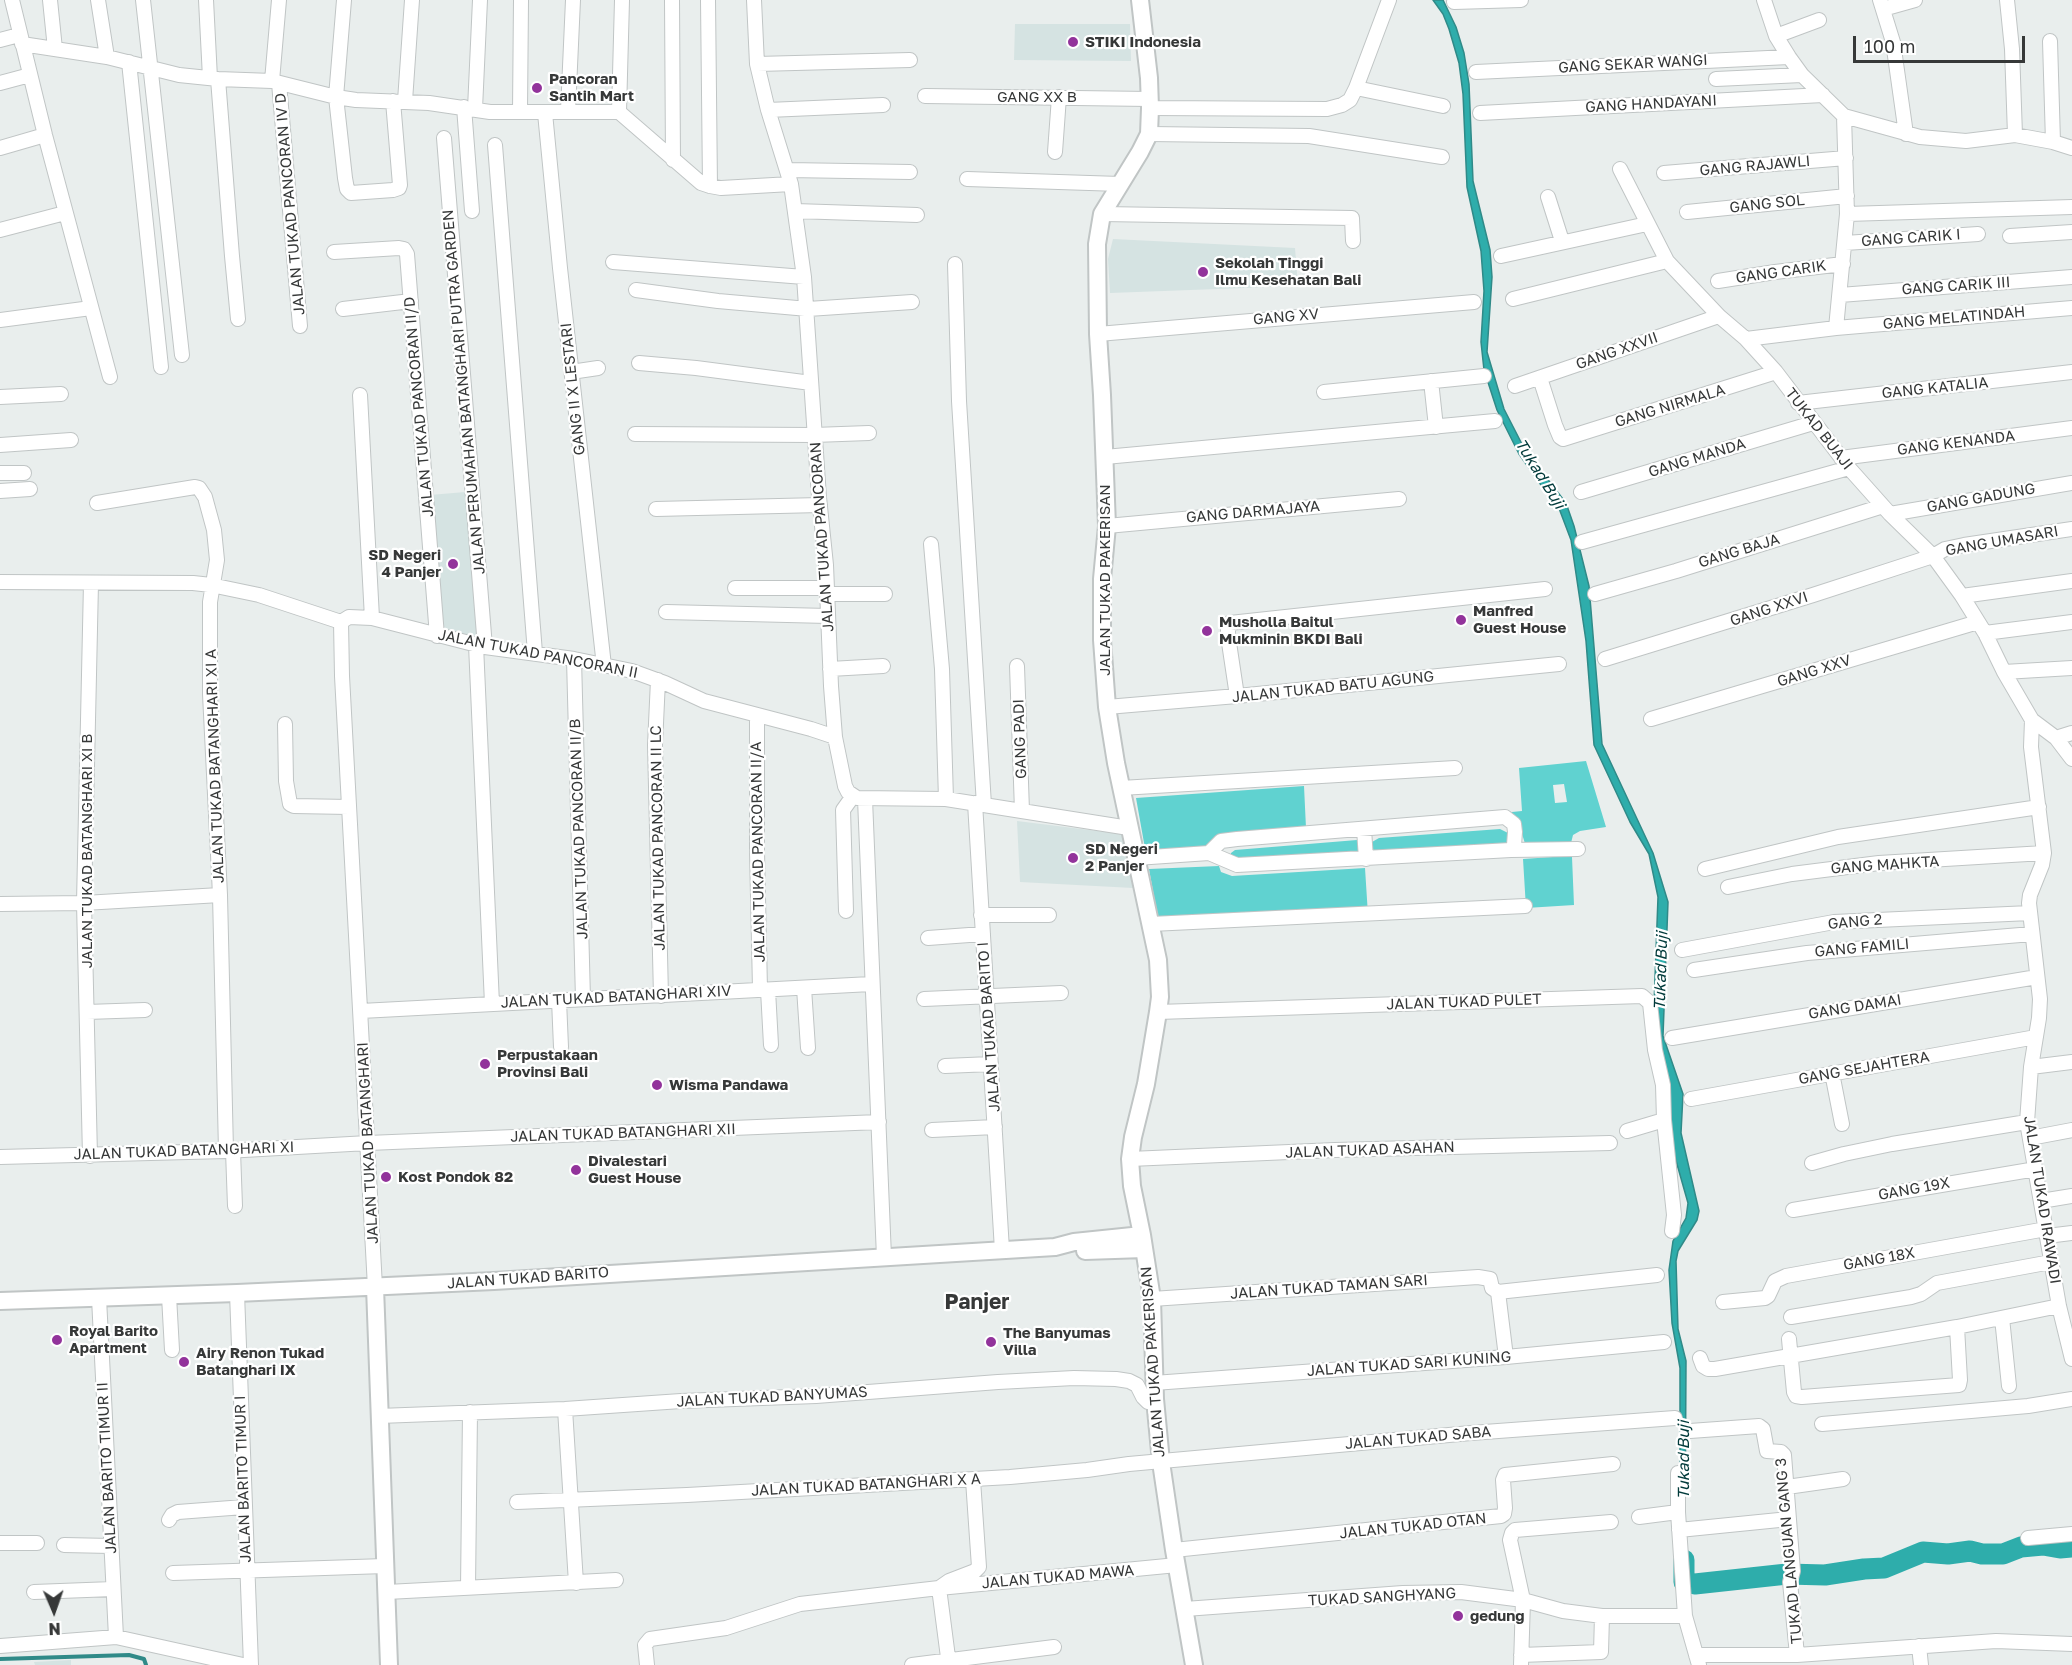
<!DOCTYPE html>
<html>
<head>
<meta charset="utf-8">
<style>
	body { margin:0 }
	#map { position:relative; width:2072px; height:1665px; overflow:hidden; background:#e9eeed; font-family:"Golos Text",sans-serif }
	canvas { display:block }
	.north { position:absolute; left:24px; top:1581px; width:60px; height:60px; -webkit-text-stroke:4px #fff; paint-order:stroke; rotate:178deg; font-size:16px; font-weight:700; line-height:24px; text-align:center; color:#363838 }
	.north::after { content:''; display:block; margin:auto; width:21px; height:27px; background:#363838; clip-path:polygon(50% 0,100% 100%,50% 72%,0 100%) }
	.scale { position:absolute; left:1853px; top:36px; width:172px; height:27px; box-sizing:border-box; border:3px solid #363838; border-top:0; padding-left:8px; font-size:18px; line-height:21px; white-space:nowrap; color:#363838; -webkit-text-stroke:4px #fff; paint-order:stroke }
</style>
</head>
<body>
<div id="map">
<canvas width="2072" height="1665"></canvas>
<div class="north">N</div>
<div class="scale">100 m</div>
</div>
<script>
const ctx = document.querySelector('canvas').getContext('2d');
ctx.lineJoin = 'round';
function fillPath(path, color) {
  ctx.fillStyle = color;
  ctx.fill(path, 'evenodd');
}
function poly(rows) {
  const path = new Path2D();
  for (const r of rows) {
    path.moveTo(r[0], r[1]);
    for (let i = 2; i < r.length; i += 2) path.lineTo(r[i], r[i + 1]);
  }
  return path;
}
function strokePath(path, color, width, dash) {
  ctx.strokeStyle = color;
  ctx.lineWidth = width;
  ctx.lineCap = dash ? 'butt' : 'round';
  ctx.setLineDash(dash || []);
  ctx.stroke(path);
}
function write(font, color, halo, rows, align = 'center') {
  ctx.font = font + ' "Golos Text",sans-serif';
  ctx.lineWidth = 4.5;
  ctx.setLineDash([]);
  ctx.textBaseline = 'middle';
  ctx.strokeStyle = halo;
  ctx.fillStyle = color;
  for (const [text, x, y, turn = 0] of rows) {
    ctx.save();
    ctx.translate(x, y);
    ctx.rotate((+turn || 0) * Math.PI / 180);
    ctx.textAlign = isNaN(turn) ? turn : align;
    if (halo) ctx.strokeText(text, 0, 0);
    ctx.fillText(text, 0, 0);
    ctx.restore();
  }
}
fillPath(poly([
	[1015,24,1130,24,1131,61,1014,60],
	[1113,239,1295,248,1298,286,1110,293,1108,259],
	[465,492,478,642,439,633,430,495],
	[1017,821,1122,834,1133,888,1020,882],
	[71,1660,71,1665,35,1665,34,1662]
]), '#d5e3e2');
fillPath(poly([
	[1586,761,1606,827,1580,831,1573,835,1571,843,1526,847,1520,827,1512,818,1512,812,1522,811,1519,768],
	[1564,784,1567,802,1555,803,1553,785],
	[1304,786,1306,828,1216,847,1146,854,1136,798],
	[1500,829,1508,833,1510,846,1372,855,1372,842,1379,838],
	[1357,840,1360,842,1361,853,1237,865,1230,858,1231,853,1235,850],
	[1567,856,1572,857,1574,905,1526,908,1523,859],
	[1219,866,1221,872,1232,876,1365,868,1368,915,1159,924,1149,869]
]), '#60d2d0');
const water = poly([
	[1433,0,1443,0,1456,27,1464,53,1469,84,1473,181,1490,250,1492,277,1487,352,1504,409,1525,450,1566,503,1574,526,1589,586,1602,744,1653,853,1668,902,1663,1036,1683,1094,1681,1133,1699,1211,1697,1220,1678,1251,1676,1261,1678,1329,1686,1361,1685,1542,1680,1502,1680,1368,1672,1323,1669,1270,1673,1241,1686,1218,1688,1203,1671,1143,1670,1083,1659,1049,1654,1005,1658,897,1649,854,1630,822,1594,745,1586,641,1571,540,1557,503,1541,485,1519,454,1497,410,1484,370,1481,342,1484,291,1481,251,1467,187,1463,94,1459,63,1449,29,1443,14,1433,0]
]);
fillPath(water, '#2eadab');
strokePath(water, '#308a88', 1.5);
strokePath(poly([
	[0,1659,129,1655,144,1659,146,1665]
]), '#308a88', 4);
strokePath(poly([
	[1684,1560,1684,1582,1695,1584,1787,1574,1825,1575,1864,1569,1884,1568,1923,1552,1948,1554,1970,1551,1982,1554,2003,1554,2021,1547,2043,1545,2060,1548,2072,1547]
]), '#2eadab', 21);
const minor = poly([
	[12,0,45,135,110,377],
	[50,0,55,49],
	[98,0,107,57],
	[143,0,182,355],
	[206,0,210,78],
	[344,0,336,97,345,178,347,189,351,193,393,190,399,188,400,185,393,101],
	[672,0,673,160],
	[708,0,710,186],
	[754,0,757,64,768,110,791,184,804,277,819,497,826,565,831,686,835,737,845,786,848,792,857,798,946,799,1129,828],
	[1764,0,1776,36,1789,57,1802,75,1844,116,1920,137,1966,141,2015,135,2053,142,2072,148],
	[1880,0,1893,42,1906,134],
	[2007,0,2012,49,2015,135],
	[1454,2,1521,0],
	[1883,9,1915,0],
	[1776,36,1819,20],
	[0,40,19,35],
	[2050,41,2053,142],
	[22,44,107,57,179,75,218,79,272,81,336,97,356,100,429,103,490,112,619,112,701,183,710,186,721,188,791,184],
	[129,62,161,367],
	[757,64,910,60],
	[1476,72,1789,57],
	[218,79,232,256,238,319],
	[1716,79,1802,75],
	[272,81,279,0],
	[0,83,30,75],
	[279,83,300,326],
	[1356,88,1443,106],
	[925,96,1150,99],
	[405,101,412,0],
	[464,107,472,211],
	[1150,108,1327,109,1342,105,1350,100,1356,88,1389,0],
	[475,109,480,0],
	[768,110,883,105],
	[568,111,573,0],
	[520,112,521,0],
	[619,112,622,0],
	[545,113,560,268,604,666],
	[1480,113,1823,95],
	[1149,134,1309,136,1442,157],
	[444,138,485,647],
	[495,145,535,653],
	[0,148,45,135],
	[1055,152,1059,97],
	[1620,169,1667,261,1719,316,1746,339,1776,372,1849,468,1890,514,1933,556,1962,596,1985,633,2004,672,2032,720,2056,738,2072,759],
	[788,170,910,172],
	[1664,173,1846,158],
	[967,179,1120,184],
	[1548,197,1562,241],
	[795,211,917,215],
	[1687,212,1847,196],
	[1102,214,1352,218,1353,241],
	[1847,214,2072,207],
	[0,230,65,213],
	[2010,236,2072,232],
	[1845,243,1978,234],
	[334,252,399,248,404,249,407,254,437,636],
	[1501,256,1647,224],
	[613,262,804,277],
	[955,264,959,401,984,805],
	[1718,281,1775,272,1843,264],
	[636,290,718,301,808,309,912,302],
	[1840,295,2072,277],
	[1513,299,1667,261],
	[343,309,411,301],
	[0,320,91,308],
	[1836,328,1847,214,1844,116],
	[1098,334,1474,302],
	[1746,339,1836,328,2072,308],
	[639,363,696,368,811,383],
	[571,372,598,368],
	[1540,378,1555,425,1560,437,1563,439,1776,372],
	[1431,381,1436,427],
	[1515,386,1719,316],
	[1324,392,1484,376],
	[360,395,372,618],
	[0,397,61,394],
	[1798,403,2072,372],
	[635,434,814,435,869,433],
	[0,445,71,440],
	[1105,457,1495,421],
	[1841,458,2072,428],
	[0,473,24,473],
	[0,491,30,489],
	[1581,492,1813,423],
	[97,503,195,487,199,488,205,497,214,530,217,560,210,602,210,694,220,895,226,1151],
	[656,509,820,505],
	[1890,514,2072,483],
	[1107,526,1399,499],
	[1582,542,1849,468],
	[931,544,942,669,946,799],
	[0,582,193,583,211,585,259,595,341,622],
	[735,588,827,588],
	[827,594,885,594],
	[1595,594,1676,571,1883,506],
	[1962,596,2072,581],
	[666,612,828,616],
	[341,622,342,676,375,1287],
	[341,622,349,617,372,618,485,647,574,659,632,671,665,683,704,701,811,729,835,737],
	[1985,633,2072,622],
	[476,645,492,1004],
	[574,659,583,999],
	[1605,659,1813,595,1933,556,1945,549,1964,545,2072,529],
	[1017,666,1022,811],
	[830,669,883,666],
	[2004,672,2072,668],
	[658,680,655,745,661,996],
	[1237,696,1228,636,1228,629,1230,623,1545,589],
	[1107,707,1237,696,1559,664],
	[757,715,757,851,760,989],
	[1651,719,1978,622],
	[2032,720,2031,747,2044,853,2042,865,2030,895,2029,903,2040,999,2039,1018,2031,1067,2027,1122,2059,1306,2072,1359],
	[285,724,286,781,290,804,294,806,349,807],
	[2056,738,2072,733],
	[1121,788,1455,768],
	[865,799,884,1257],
	[975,803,1002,1250],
	[1364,829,1366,859],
	[1209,853,1221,841,1237,839,1505,817,1514,824,1515,832,1514,845,1511,850],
	[1136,858,1209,853,1237,865,1511,850,1578,849],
	[1705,869,1838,837,2039,807],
	[1728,887,1792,874,1879,863,2044,853],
	[0,904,84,903,220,895],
	[846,911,843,810,853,796],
	[981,915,1049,915],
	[1151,924,1525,906],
	[928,938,983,934],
	[1682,950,1834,922,2030,913],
	[1694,970,1807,953,2032,934],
	[804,988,808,1048],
	[768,990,771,1045],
	[924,999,1061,993],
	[559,1000,561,1047],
	[361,1011,871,984],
	[87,1012,145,1010],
	[1158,1012,1642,996,1650,1003,1655,1050,1663,1085,1664,1120,1674,1215,1672,1231],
	[1672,1038,2037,977],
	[945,1066,991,1064],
	[2031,1067,2072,1062],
	[1832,1073,1842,1124],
	[1691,1099,2036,1037],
	[932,1130,995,1127],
	[1627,1131,1664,1120],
	[2030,1138,2072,1130],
	[233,1151,235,1206],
	[90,1156,84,903,91,583],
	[0,1157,226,1151,368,1143,879,1122],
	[1130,1159,1335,1150,1610,1143],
	[1812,1163,1844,1154,1892,1144,2027,1122],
	[2041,1201,2072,1196],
	[1793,1210,2036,1169],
	[2047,1236,2072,1233],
	[1498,1292,1657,1275],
	[1498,1292,1506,1357],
	[237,1293,251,1665],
	[169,1296,172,1350],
	[99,1298,116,1637],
	[1152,1299,1478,1277,1490,1279,1492,1288,1498,1292],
	[1723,1302,1765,1298,1768,1296,1775,1281,1786,1276,2046,1229],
	[1791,1317,1911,1297,1921,1294,1937,1283,2051,1262],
	[2002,1318,2009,1386],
	[1789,1339,1794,1392,1796,1396,1802,1397,1959,1385,1960,1380,1957,1327],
	[1700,1358,1703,1366,1708,1369,1715,1369,1957,1327,2059,1306],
	[1154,1383,1506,1357,1664,1342],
	[565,1409,576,1583],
	[379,1416,565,1409,681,1401,816,1396,998,1382,1074,1378,1116,1379,1129,1381,1137,1385,1143,1397,1148,1402,1155,1403],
	[1822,1424,2028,1406,2072,1399],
	[1690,1431,1759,1426,1763,1429,1767,1451,1781,1452,1784,1455,1793,1571,1790,1582,1797,1655],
	[1678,1473,1678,1512,1685,1616,1699,1665],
	[1787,1487,1843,1479],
	[517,1502,687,1495,1010,1477,1087,1470,1129,1464,1471,1433,1675,1418],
	[1639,1517,1678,1512],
	[169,1520,172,1515,178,1512,244,1507],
	[1679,1530,1789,1519],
	[2028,1538,2072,1534],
	[0,1543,37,1543],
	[64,1545,111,1546],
	[1174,1550,1501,1516,1504,1514,1505,1508,1503,1480,1505,1475,1613,1464],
	[173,1573,385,1566],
	[468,1588,470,1412],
	[34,1592,113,1589],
	[387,1592,616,1580],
	[1185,1609,1403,1593,1461,1592,1523,1600,1563,1611,1602,1616,1685,1616],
	[0,1646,116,1637,243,1665],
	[1919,1646,1921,1665],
	[1521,1655,1601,1652,1602,1616],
	[1696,1655,1797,1655,1996,1641,2072,1644],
	[647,1665,645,1645,650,1639,726,1628,800,1604,939,1588,1177,1565],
	[912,1665,1054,1647],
	[949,1665,939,1588,949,1581,975,1571,979,1567,973,1480],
	[1521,1665,1523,1600,1510,1540,1512,1533,1515,1530,1611,1522]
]);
const tertiary = poly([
	[1140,0,1149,78,1150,108,1149,134,1140,152,1102,214,1097,244,1098,334,1102,395,1107,526,1102,579,1102,640,1107,707,1116,763,1158,960,1160,997,1158,1012,1146,1084,1133,1137,1130,1159,1132,1186,1142,1235,1152,1299,1155,1399,1161,1462,1174,1550,1194,1665],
	[1085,1251,1144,1249],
	[375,1287,389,1665],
	[0,1301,237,1293,494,1281,1055,1247,1074,1242,1142,1235]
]);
strokePath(minor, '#c0c5c5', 16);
strokePath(tertiary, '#c0c5c5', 20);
strokePath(minor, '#fff', 14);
strokePath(tertiary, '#fff', 16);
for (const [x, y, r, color] of [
	[1073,42,6,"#92339b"],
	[537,88,6,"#92339b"],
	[1203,272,6,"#92339b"],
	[453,564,6,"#92339b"],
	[1461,620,6,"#92339b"],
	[1207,631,6,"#92339b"],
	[1073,858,6,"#92339b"],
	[485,1064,6,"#92339b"],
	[657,1085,6,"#92339b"],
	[576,1170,6,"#92339b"],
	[386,1177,6,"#92339b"],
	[57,1340,6,"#92339b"],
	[991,1342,6,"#92339b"],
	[184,1362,6,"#92339b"],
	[1458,1616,6,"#92339b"]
]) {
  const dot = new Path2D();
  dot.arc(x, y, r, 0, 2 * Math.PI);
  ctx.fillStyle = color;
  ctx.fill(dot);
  strokePath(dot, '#fff', 2);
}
write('bold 15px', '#363838', '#fff', [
	["STIKI Indonesia",1085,42],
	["Pancoran",549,79],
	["Santih Mart",549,96],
	["Sekolah Tinggi",1215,263],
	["Ilmu Kesehatan Bali",1215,280],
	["SD Negeri",441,555,"right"],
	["4 Panjer",441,572,"right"],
	["Manfred",1473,611],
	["Guest House",1473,628],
	["Musholla Baitul",1219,622],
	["Mukminin BKDI Bali",1219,639],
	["SD Negeri",1085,849],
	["2 Panjer",1085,866],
	["Perpustakaan",497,1055],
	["Provinsi Bali",497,1072],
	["Wisma Pandawa",669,1085],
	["Divalestari",588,1161],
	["Guest House",588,1178],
	["Kost Pondok 82",398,1177],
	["Royal Barito",69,1331],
	["Apartment",69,1348],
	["The Banyumas",1003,1333],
	["Villa",1003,1350],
	["Airy Renon Tukad",196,1353],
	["Batanghari IX",196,1370],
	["gedung",1470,1616]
], 'left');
write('15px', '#363838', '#fff', [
	["GANG SEKAR WANGI",1633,64,-3],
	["GANG XX B",1037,97],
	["GANG HANDAYANI",1651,104,-3],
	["GANG RAJAWLI",1755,166,-5],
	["JALAN TUKAD PANCORAN IV D",290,204,-95],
	["GANG SOL",1767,204,-6],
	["GANG CARIK I",1911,238,-4],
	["GANG CARIK",1781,272,-8],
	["GANG CARIK III",1956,286,-4],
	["GANG XV",1286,317,-5],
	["GANG MELATINDAH",1954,318,-5],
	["GANG XXVII",1617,351,-19],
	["GANG KATALIA",1935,388,-6],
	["GANG II X LESTARI",573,389,-96],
	["JALAN PERUMAHAN BATANGHARI PUTRA GARDEN",464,392,-95],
	["GANG NIRMALA",1670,406,-17],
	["JALAN TUKAD PANCORAN II/D",419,407,-95],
	["TUKAD BUAJI",1819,429,52],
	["GANG KENANDA",1956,443,-7],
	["GANG MANDA",1697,458,-17],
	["GANG GADUNG",1981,498,-10],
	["GANG DARMAJAYA",1253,512,-5],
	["JALAN TUKAD PANCORAN",822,537,-94],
	["GANG UMASARI",2002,541,-10],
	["GANG BAJA",1739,551,-17],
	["JALAN TUKAD PAKERISAN",1105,580,-90],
	["GANG XXVI",1769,609,-18],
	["JALAN TUKAD PANCORAN II",538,654,11],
	["GANG XXV",1814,671,-17],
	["JALAN TUKAD BATU AGUNG",1333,687,-6],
	["GANG PADI",1020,739,-92],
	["JALAN TUKAD BATANGHARI XI A",215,766,-92],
	["JALAN TUKAD PANCORAN II/B",579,829,-92],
	["JALAN TUKAD PANCORAN II LC",658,838,-91],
	["JALAN TUKAD BATANGHARI XI B",87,851,-90],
	["JALAN TUKAD PANCORAN II/A",758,852,-91],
	["GANG MAHKTA",1885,865,-4],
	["GANG 2",1855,922,-5],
	["GANG FAMILI",1862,948,-5],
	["JALAN TUKAD BATANGHARI XIV",616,997,-3],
	["JALAN TUKAD PULET",1464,1002,-2],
	["GANG DAMAI",1855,1007,-9],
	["JALAN TUKAD BARITO I",989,1027,-94],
	["GANG SEJAHTERA",1864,1068,-10],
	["JALAN TUKAD BATANGHARI XII",623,1133,-2],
	["JALAN TUKAD BATANGHARI",368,1143,-93],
	["JALAN TUKAD ASAHAN",1370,1150,-2],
	["JALAN TUKAD BATANGHARI XI",184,1151,-2],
	["GANG 19X",1914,1189,-10],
	["JALAN TUKAD IRAWADI",2042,1200,81],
	["GANG 18X",1879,1259,-10],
	["JALAN TUKAD BARITO",528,1278,-4],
	["JALAN TUKAD TAMAN SARI",1329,1287,-4],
	["JALAN TUKAD PAKERISAN",1153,1362,-94],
	["JALAN TUKAD SARI KUNING",1409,1364,-4],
	["JALAN TUKAD BANYUMAS",772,1397,-3],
	["JALAN TUKAD SABA",1418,1438,-5],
	["JALAN BARITO TIMUR II",107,1468,-93],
	["JALAN BARITO TIMUR I",243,1479,-92],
	["JALAN TUKAD BATANGHARI X A",866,1485,-3],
	["JALAN TUKAD OTAN",1413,1526,-6],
	["TUKAD LANGUAN GANG 3",1789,1551,-95],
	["JALAN TUKAD MAWA",1058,1577,-5],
	["TUKAD SANGHYANG",1382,1597,-3]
]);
write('italic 16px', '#003a3a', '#fff', [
	["Tukad Buji",1540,474,58],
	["Tukad Buji",1661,971,-88],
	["Tukad Buji",1684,1460,-90]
]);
write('bold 21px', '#363838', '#fff', [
	["Panjer",977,1302]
]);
</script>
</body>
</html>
